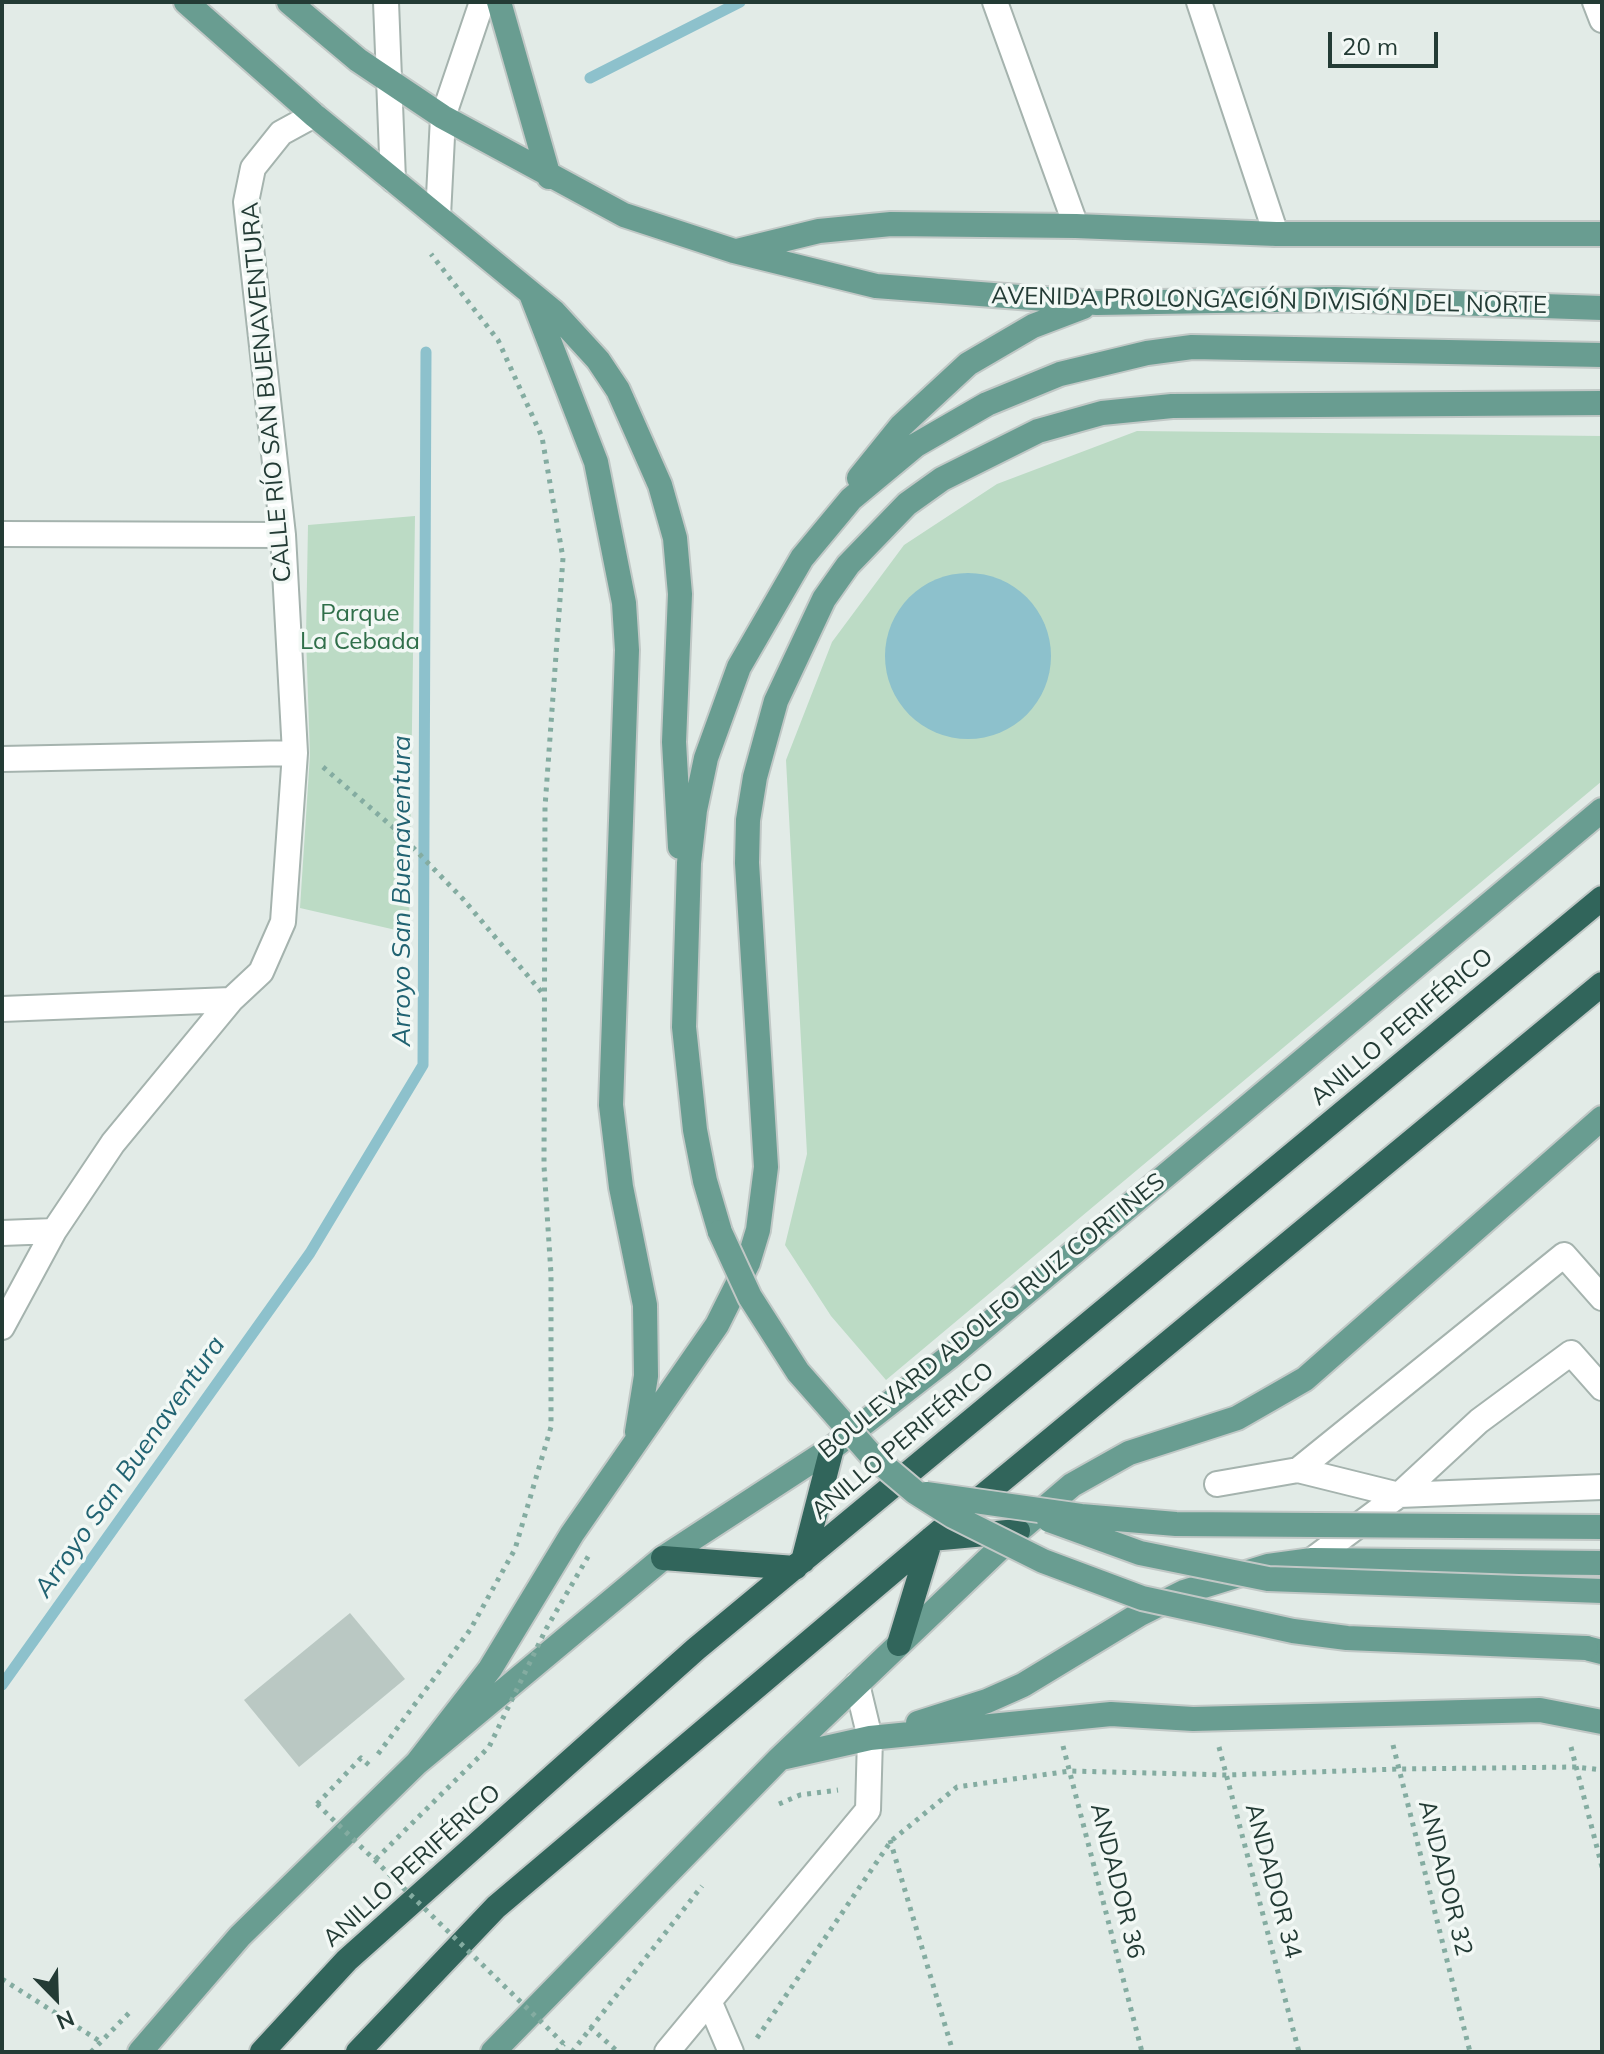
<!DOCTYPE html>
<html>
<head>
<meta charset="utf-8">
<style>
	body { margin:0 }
	#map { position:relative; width:1604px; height:2054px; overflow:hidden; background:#e2ebe7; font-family:Mulish,sans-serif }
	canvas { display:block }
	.frame { position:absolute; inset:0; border:4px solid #233b35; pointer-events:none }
	.north { position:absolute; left:16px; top:1958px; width:80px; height:80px; -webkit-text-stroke:6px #f2f8f5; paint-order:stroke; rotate:157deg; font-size:22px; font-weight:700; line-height:32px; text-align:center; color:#233b35 }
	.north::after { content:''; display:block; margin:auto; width:28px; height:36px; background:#233b35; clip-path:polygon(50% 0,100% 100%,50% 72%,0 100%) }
	.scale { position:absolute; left:1328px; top:32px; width:110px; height:36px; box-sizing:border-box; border:4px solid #233b35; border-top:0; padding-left:10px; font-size:24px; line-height:28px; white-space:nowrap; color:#233b35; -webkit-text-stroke:6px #f2f8f5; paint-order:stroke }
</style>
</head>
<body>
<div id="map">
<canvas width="1604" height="2054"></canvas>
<div class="frame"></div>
<div class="north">N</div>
<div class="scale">20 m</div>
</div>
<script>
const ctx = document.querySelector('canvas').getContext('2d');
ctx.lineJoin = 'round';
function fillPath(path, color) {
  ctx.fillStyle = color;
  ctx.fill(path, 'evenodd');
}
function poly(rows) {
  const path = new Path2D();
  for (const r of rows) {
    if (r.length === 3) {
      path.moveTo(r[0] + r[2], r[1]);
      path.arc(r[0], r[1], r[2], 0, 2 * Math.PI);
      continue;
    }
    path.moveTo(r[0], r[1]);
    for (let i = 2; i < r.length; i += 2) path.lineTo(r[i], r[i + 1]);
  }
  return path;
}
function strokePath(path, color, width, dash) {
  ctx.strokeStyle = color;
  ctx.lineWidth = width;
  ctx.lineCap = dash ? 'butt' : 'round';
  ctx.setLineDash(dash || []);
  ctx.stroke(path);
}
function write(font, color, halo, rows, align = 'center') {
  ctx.font = font + ' Mulish,sans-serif';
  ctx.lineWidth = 7;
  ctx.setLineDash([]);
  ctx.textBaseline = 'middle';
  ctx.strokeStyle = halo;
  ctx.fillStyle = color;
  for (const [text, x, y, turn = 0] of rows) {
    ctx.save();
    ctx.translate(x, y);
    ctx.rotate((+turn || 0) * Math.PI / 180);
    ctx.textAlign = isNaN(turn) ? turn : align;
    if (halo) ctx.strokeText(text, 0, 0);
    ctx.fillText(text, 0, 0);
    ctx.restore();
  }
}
fillPath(poly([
	[1137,431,1602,436,1602,781,886,1380,831,1316,785,1245,807,1154,786,760,832,642,904,545,997,484],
	[415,516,409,933,300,908,310,755,306,637,308,525]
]), '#bcdbc5');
fillPath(poly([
	[968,656,83]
]), '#8dc1cc');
strokePath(poly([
	[590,78,740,2],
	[2,1685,310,1253,423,1065,426,352]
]), '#8dc1cc', 11);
fillPath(poly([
	[350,1613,405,1679,299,1767,244,1700]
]), '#bac8c3');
const minor = poly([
	[386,2,393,180],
	[995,2,1076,226],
	[1199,2,1276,234],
	[1595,2,1602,20],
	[438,216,443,117,482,2],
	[2,534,283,535],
	[2,759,295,753],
	[2,1009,231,1000],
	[2,1233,54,1231],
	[2,1327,54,1231,113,1143,231,1000,261,972,283,922,295,753,283,535,246,202,253,168,281,133,314,115],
	[1298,1470,1399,1495,1602,1487],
	[1217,1484,1298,1470,1564,1255,1602,1298],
	[1312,1560,1399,1495,1479,1421,1571,1353,1602,1388],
	[710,2003,731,2052],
	[667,2052,868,1810,870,1738,857,1684]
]);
const major = poly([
	[186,2,314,115,554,312,598,360,618,390,660,485,675,538,680,594,674,742,680,847],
	[289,2,358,60,443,117,624,215,734,251,876,286,1097,303,1335,299,1602,308],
	[499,2,549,177],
	[737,251,819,231,891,224,1076,226,1276,234,1602,234],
	[531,294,596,462,624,603,627,650,611,1105,621,1187,645,1305,646,1376,637,1432],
	[859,478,901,426,968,364,1033,326,1083,307],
	[720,1232,705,1181,695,1130,684,1027,689,863,695,810,706,758,739,667,802,558,851,499,916,445,987,404,1060,374,1147,353,1192,347,1602,355],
	[1586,1648,1602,1652],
	[918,1723,987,1701,1023,1685,1140,1614,1184,1592,1268,1566,1312,1560,1602,1563],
	[781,1758,870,1738,1111,1714,1193,1719,1540,1710,1602,1722],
	[417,1763,490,1669,572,1534,717,1325,748,1263,758,1230,766,1167,747,863,748,820,755,777,776,701,824,599,848,565,907,504,942,479,1038,431,1102,413,1172,406,1602,403],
	[140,2052,240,1936,417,1763,663,1558,832,1448,949,1357,1602,810],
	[493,2052,779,1759,1018,1531,1072,1485,1129,1453,1237,1418,1305,1379,1602,1118]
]);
const highway = poly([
	[663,1558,795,1568],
	[803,1561,832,1448],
	[899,1644,931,1539,1018,1531],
	[262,2052,347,1960,696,1649,1602,898],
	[358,2052,496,1907,931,1539,1602,984]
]);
strokePath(minor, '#a5b3ae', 28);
strokePath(major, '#c1c8c6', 28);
strokePath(highway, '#c1c8c6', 28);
strokePath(poly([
	[323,767,395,829,463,899,544,995],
	[1393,1745,1470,2052],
	[1063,1746,1142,2052],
	[1219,1747,1299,2052],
	[1571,1747,1602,1867],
	[378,1754,470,1630,515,1549,551,1427,551,1274,544,1166,545,807,563,558,542,437,498,340,431,254],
	[317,1804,361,1758,369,1765],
	[779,1804,800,1795,838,1790],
	[890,1840,953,2052],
	[375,1860,376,1859],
	[2,1979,101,2042],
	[590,2027,618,2052],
	[757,2038,891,1841,957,1787,1070,1771,1227,1775,1399,1769,1576,1767,1602,1770],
	[91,2052,130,2012],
	[556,2052,564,2044],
	[572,2052,702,1886]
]), '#84aca1', 5, [4, 6]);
strokePath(minor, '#fff', 24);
strokePath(major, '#699d91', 24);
strokePath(highway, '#31655b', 24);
const majorBridge = poly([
	[720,1232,750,1297,798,1372,871,1455,915,1492,953,1516,1043,1561,1142,1598,1293,1631,1347,1638,1586,1648],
	[926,1494,1081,1516,1176,1524,1602,1527],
	[1049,1520,1140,1553,1268,1579,1602,1591]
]);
strokePath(majorBridge, '#c1c8c6', 28, []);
strokePath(poly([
	[317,1804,564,2044],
	[376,1859,489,1747,546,1629,589,1555]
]), '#84aca1', 5, [4, 6]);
strokePath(majorBridge, '#699d91', 24);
write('24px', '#233b35', '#f2f8f5', [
	["AVENIDA PROLONGACIÓN DIVISIÓN DEL NORTE",1269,301,1],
	["CALLE RÍO SAN BUENAVENTURA",267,392,-95],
	["ANILLO PERIFÉRICO",1402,1027,-40],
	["BOULEVARD ADOLFO RUIZ CORTINES",992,1316,-39],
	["ANILLO PERIFÉRICO",903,1441,-40],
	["ANILLO PERIFÉRICO",412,1866,-42],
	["ANDADOR 32",1445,1878,76],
	["ANDADOR 36",1117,1881,76],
	["ANDADOR 34",1273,1881,75]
]);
write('24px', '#306f4a', '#f2f8f5', [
	["Parque",360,614],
	["La Cebada",360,642]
]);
write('italic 26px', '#216372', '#f2f8f5', [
	["Arroyo San Buenaventura",402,891,-90],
	["Arroyo San Buenaventura",130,1467,-55]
]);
</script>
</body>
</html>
